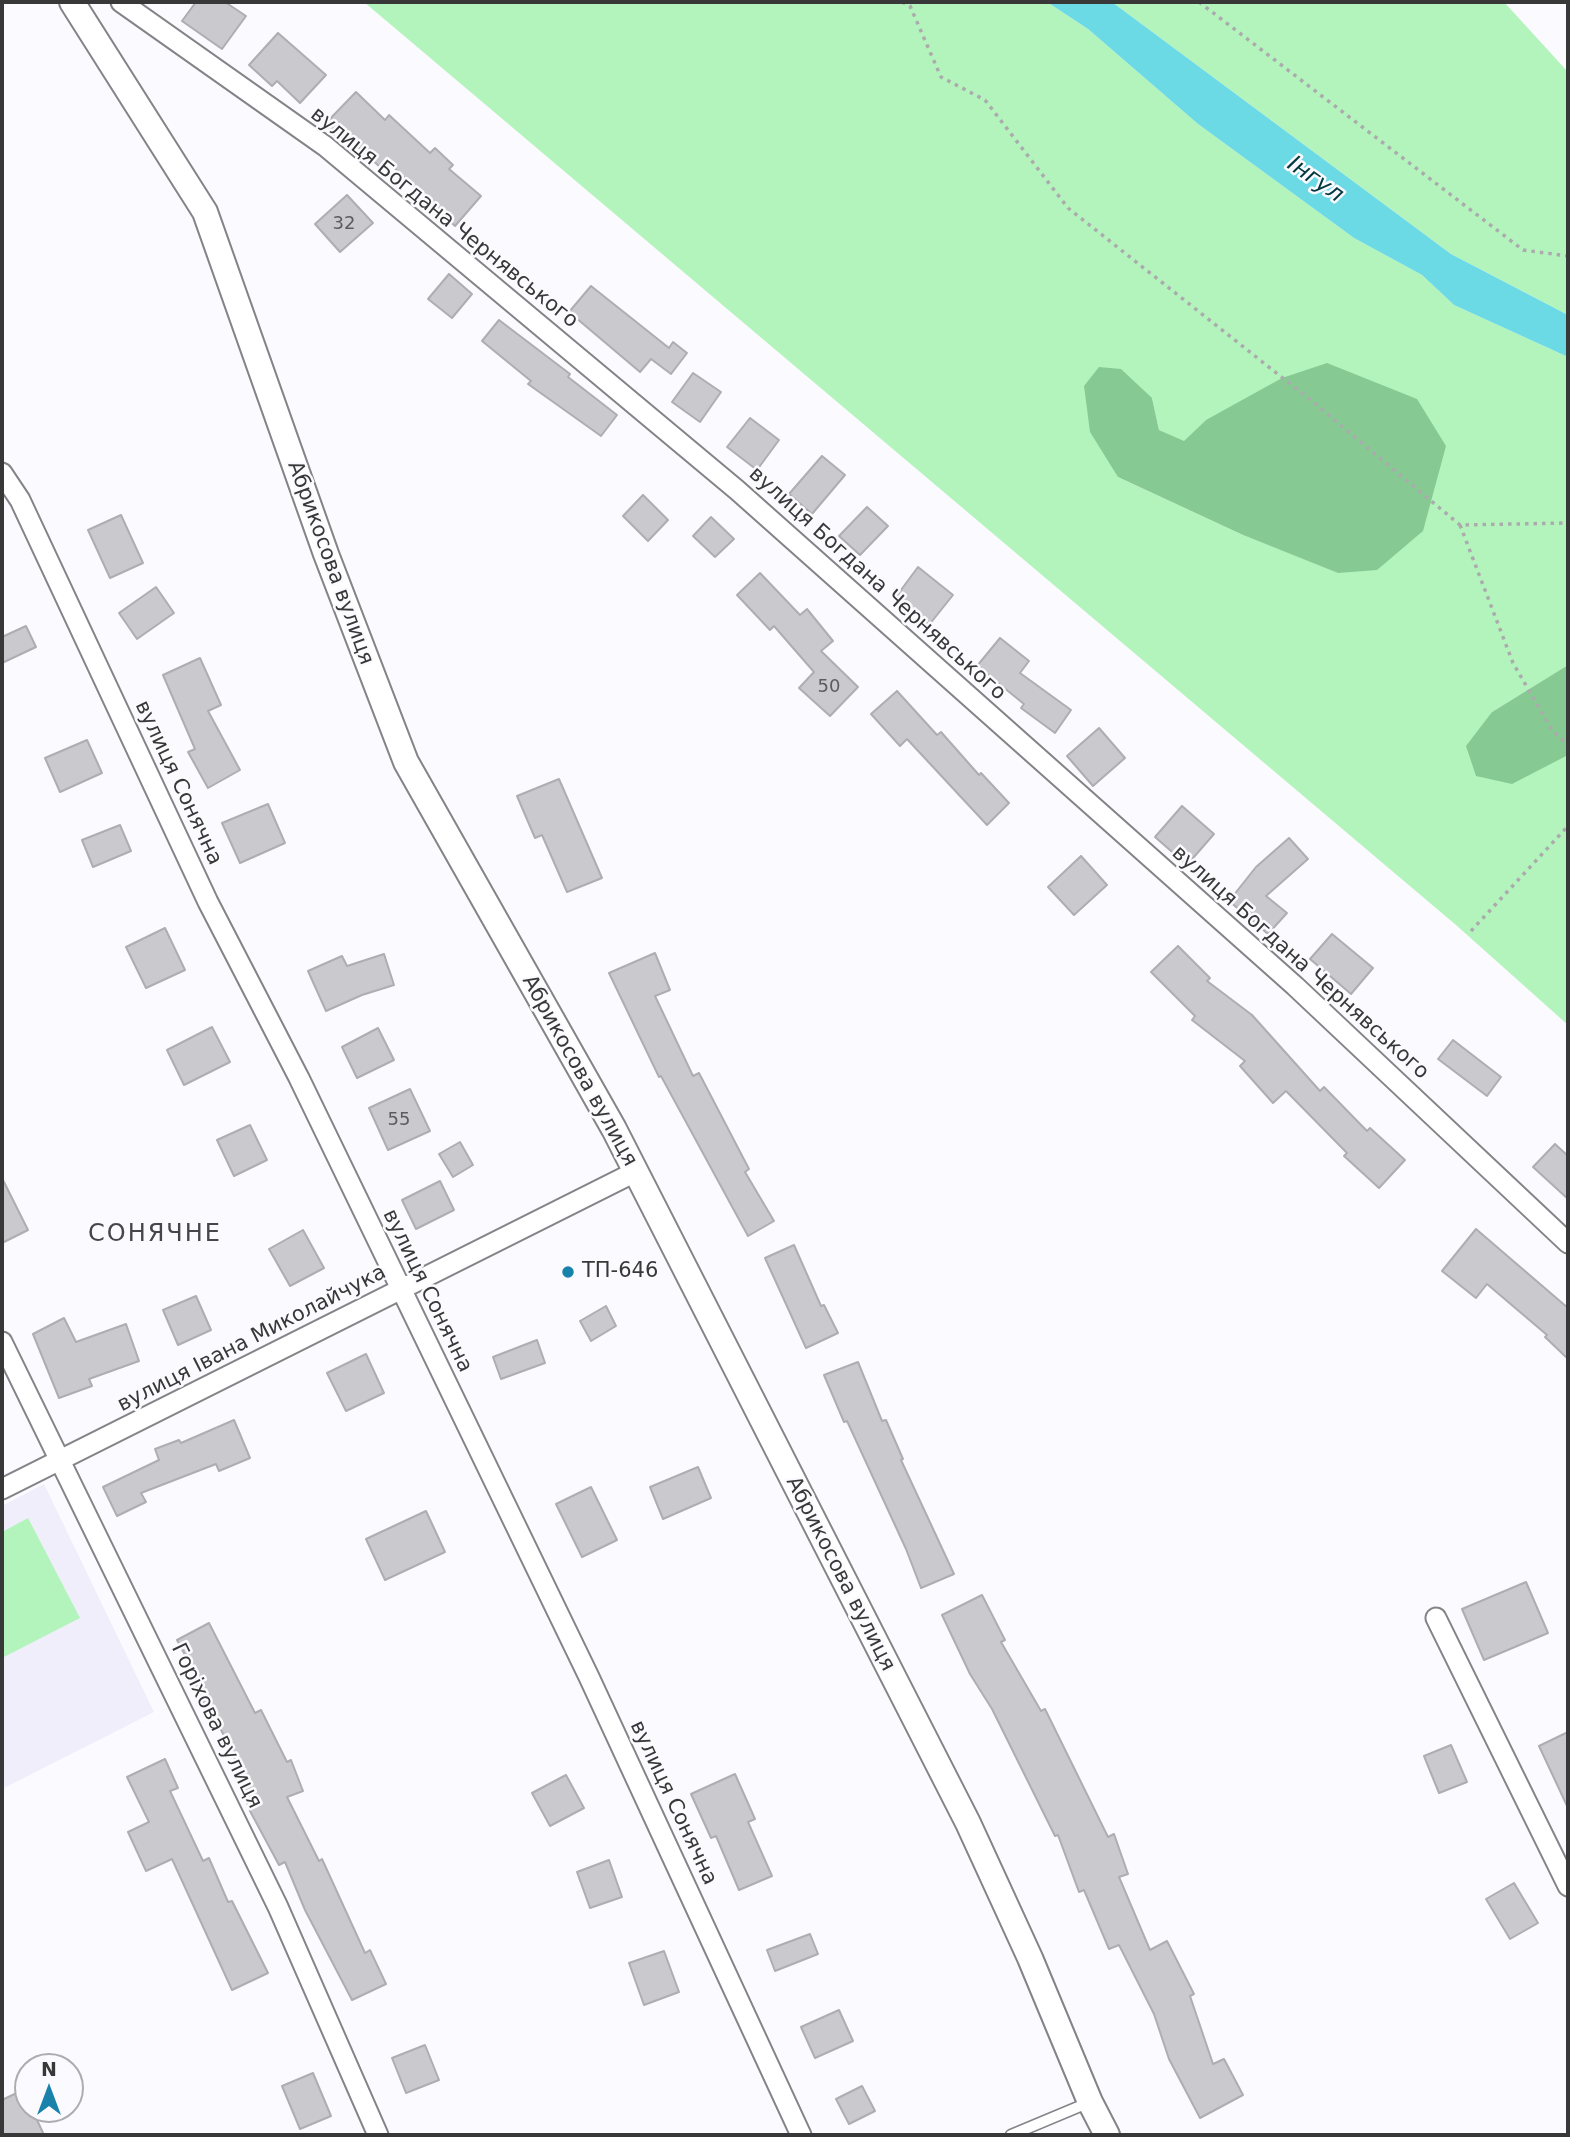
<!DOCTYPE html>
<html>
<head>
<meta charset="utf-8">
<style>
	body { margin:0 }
	#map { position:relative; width:1570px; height:2137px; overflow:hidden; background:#fbfafe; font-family:"DejaVu Sans",sans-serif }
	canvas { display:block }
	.frame { position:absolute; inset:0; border:4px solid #383839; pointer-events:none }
	.north { position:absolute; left:14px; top:2053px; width:70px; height:70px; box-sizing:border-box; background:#fbfafe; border:2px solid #adacaf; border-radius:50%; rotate:0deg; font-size:19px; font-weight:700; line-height:28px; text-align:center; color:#383839 }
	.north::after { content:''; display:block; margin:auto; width:24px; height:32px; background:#1882aa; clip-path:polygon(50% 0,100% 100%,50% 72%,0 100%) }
</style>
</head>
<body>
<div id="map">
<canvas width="1570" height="2137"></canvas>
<div class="frame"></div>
<div class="north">N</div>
</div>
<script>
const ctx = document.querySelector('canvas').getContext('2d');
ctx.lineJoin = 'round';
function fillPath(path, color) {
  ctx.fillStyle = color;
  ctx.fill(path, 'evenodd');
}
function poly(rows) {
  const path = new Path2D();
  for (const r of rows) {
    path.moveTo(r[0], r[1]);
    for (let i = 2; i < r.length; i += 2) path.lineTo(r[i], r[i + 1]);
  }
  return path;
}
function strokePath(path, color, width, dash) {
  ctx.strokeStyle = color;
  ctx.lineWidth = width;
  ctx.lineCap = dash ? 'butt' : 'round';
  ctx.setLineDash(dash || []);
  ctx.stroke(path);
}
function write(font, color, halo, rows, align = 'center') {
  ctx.font = font + ' "DejaVu Sans",sans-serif';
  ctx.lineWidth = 5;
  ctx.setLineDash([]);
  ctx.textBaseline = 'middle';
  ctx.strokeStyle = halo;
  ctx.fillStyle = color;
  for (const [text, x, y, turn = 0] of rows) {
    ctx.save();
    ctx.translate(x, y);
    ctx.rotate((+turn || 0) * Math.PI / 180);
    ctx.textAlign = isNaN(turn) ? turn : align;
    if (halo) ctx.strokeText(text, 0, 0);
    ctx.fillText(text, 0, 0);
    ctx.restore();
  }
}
fillPath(poly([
	[44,1484,154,1712,2,1789,2,1506]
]), '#f1eefb');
fillPath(poly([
	[364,2,1047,2,1088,29,1198,124,1354,238,1422,275,1454,305,1568,357,1568,665,1492,712,1568,755,1568,1025,1456,925],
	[1152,398,1159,430,1184,442,1206,420,1339,573,1243,535,1118,477],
	[1112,2,1504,2,1568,72,1568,315,1451,254],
	[28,1518,80,1618,2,1658,2,1532]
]), '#b3f4bd');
fillPath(poly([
	[1327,363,1417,399,1446,446,1423,531,1377,570,1338,573,1243,535,1118,477,1090,432,1084,386,1099,367,1121,369,1152,398,1159,430,1184,441,1206,420,1282,378],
	[1568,665,1568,755,1512,784,1476,776,1466,746,1492,712]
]), '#87c992');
fillPath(poly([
	[1047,2,1112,2,1451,254,1568,315,1568,357,1454,305,1422,275,1354,238,1198,124,1088,29]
]), '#6bdae5');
const building = poly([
	[196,2,225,2,246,16,222,49,182,21,196,2],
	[278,33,326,75,300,103,277,81,272,86,249,65,278,33],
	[356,92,385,120,389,115,430,153,435,148,453,165,449,169,481,196,455,226,386,160,380,167,348,138,343,143,324,125,356,92],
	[347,195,373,223,340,252,315,224,347,195],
	[449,274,472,294,452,318,428,299,449,274],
	[591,286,669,348,673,342,687,353,671,374,651,359,640,372,569,312,591,286],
	[499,320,570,374,568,377,617,415,601,436,528,384,531,381,482,341,499,320],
	[693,373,721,392,700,422,672,402,693,373],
	[750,418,779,440,757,470,727,447,750,418],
	[822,456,845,475,812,514,789,494,822,456],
	[643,495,668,520,648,541,623,516,643,495],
	[867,507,888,526,860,555,839,536,867,507],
	[121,515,143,563,110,578,88,530,121,515],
	[711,517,734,539,715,557,693,536,711,517],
	[918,567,953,595,929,625,895,598,918,567],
	[760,573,800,615,807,609,833,641,821,651,858,687,830,716,799,688,814,672,774,626,770,630,737,595,760,573],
	[156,587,174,613,137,639,119,613,156,587],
	[26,626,36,647,2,663,2,637,26,626],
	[1000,638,1029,661,1020,673,1071,710,1055,733,1021,708,1024,704,977,666,1000,638],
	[200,658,221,705,208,711,240,770,208,788,188,752,195,749,163,675,200,658],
	[897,691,937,735,941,732,979,775,981,773,1009,803,987,825,907,739,900,746,871,714,897,691],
	[1099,728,1125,758,1093,786,1067,756,1099,728],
	[87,740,102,773,60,792,45,758,87,740],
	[559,779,602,878,567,892,542,835,535,838,517,796,559,779],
	[268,804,285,843,240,863,222,823,268,804],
	[1182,806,1214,834,1187,865,1155,837,1182,806],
	[120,825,131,851,93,867,82,840,120,825],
	[1289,838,1308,859,1266,896,1287,913,1268,934,1229,901,1256,867,1289,838],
	[1081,856,1107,885,1074,915,1048,887,1081,856],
	[165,928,185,970,146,988,126,947,165,928],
	[1332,934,1373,968,1351,994,1310,959,1332,934],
	[1178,946,1210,978,1207,981,1252,1015,1320,1091,1324,1087,1367,1131,1370,1128,1405,1160,1379,1188,1344,1156,1347,1153,1286,1091,1273,1103,1240,1066,1245,1061,1192,1020,1195,1016,1151,972,1178,946],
	[655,953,670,990,655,996,693,1076,699,1073,749,1169,745,1172,774,1221,748,1236,661,1076,659,1077,609,973,655,953],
	[384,954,394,985,362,995,326,1011,308,971,342,956,347,966,384,954],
	[212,1027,230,1062,184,1085,167,1050,212,1027],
	[378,1028,394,1060,357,1078,342,1047,378,1028],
	[1453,1040,1501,1077,1487,1096,1438,1059,1453,1040],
	[410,1089,430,1131,388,1150,369,1108,410,1089],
	[250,1125,267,1160,234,1176,217,1140,250,1125],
	[460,1142,473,1165,453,1177,439,1154,460,1142],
	[1555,1144,1568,1156,1568,1199,1533,1167,1555,1144],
	[2,1178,28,1230,2,1243,2,1178],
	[440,1181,454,1210,416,1229,402,1200,440,1181],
	[1476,1229,1568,1308,1568,1359,1545,1337,1547,1335,1487,1284,1476,1298,1442,1271,1476,1229],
	[303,1230,324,1268,290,1286,269,1249,303,1230],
	[794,1245,821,1306,824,1305,838,1333,806,1348,765,1258,794,1245],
	[196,1296,211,1330,178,1345,163,1310,196,1296],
	[606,1306,616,1326,591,1341,580,1321,606,1306],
	[64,1318,76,1342,126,1324,139,1361,89,1379,92,1386,59,1398,33,1334,64,1318],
	[537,1340,545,1363,501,1379,493,1357,537,1340],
	[366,1354,384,1393,346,1411,327,1373,366,1354],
	[858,1362,882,1421,886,1420,903,1459,901,1460,954,1574,921,1588,906,1549,847,1421,844,1422,824,1375,858,1362],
	[234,1420,250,1458,219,1471,216,1464,141,1493,146,1502,117,1516,103,1487,159,1460,155,1449,179,1440,181,1443,234,1420],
	[698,1467,711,1498,663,1519,650,1487,698,1467],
	[591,1487,617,1540,582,1557,556,1504,591,1487],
	[426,1511,445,1552,385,1580,366,1539,426,1511],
	[1526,1582,1548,1633,1484,1660,1462,1609,1526,1582],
	[982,1595,1005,1640,1001,1642,1041,1711,1045,1709,1108,1837,1114,1834,1128,1874,1119,1877,1150,1950,1167,1941,1194,1994,1190,1996,1213,2064,1224,2059,1243,2095,1200,2118,1169,2059,1154,2014,1119,1945,1109,1949,1084,1890,1079,1892,1058,1835,1055,1836,992,1709,970,1674,942,1615,982,1595],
	[209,1623,255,1713,261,1710,287,1762,291,1760,303,1791,287,1797,319,1861,322,1859,365,1953,370,1950,386,1984,352,2000,305,1910,285,1862,279,1865,250,1811,239,1780,244,1778,214,1715,210,1716,194,1683,199,1681,177,1640,209,1623],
	[1568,1732,1568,1808,1539,1746,1568,1732],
	[1451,1745,1467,1782,1439,1793,1424,1756,1451,1745],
	[165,1759,178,1788,170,1791,203,1861,209,1858,228,1902,232,1901,268,1973,232,1990,172,1859,146,1871,128,1832,149,1822,127,1777,165,1759],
	[735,1774,755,1819,748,1822,772,1876,739,1890,716,1836,711,1838,691,1794,735,1774],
	[566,1775,584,1808,550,1826,532,1793,566,1775],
	[609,1860,622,1897,590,1908,577,1872,609,1860],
	[1514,1883,1538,1923,1510,1939,1486,1899,1514,1883],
	[810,1934,818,1954,775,1971,767,1950,810,1934],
	[664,1951,679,1992,644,2005,629,1963,664,1951],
	[839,2010,853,2041,815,2058,801,2027,839,2010],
	[425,2045,439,2080,406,2093,392,2058,425,2045],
	[313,2073,331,2116,300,2129,282,2086,313,2073],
	[862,2086,875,2111,849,2124,836,2099,862,2086],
	[23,2090,28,2101,28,2109,32,2109,44,2135,2,2135,2,2100,23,2090]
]);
fillPath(building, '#cac9ce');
strokePath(building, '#aeadb2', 2);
const service = poly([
	[1011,2135,1090,2102]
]);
const minor = poly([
	[121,2,325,146,737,490,1295,986,1568,1243],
	[2,473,20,500,208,902,299,1078,589,1677,801,2135],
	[2,1342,278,1907,378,2135],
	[2,1489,635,1172],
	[1436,1618,1568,1886]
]);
const tertiary = poly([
	[72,2,205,212,326,554,406,762,614,1129,968,1823,1030,1958,1090,2102,1107,2135]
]);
strokePath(service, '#848387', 13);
strokePath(minor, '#848387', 23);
strokePath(tertiary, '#848387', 28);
strokePath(poly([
	[902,2,910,6,941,77,985,100,1068,208,1308,398,1460,525,1568,523],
	[1199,2,1523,250,1568,256],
	[1460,525,1513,663,1552,730,1568,745],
	[1471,931,1568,826]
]), '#ababad', 3.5, [3.5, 5]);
strokePath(service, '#fff', 10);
strokePath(minor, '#fff', 19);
strokePath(tertiary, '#fff', 24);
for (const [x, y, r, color] of [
	[568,1272,7,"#1882aa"]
]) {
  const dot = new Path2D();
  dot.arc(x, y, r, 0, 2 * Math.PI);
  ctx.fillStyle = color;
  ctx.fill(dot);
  strokePath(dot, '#fbfafe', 2.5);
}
write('18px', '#5c5c5e', null, [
	["32",344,224],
	["50",829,687],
	["55",399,1120]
]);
write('21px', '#383839', '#fbfafe', [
	["вулиця Богдана Чернявського",444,218,39],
	["Абрикосова вулиця",330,563,70],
	["вулиця Богдана Чернявського",877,584,42],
	["вулиця Сонячна",178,783,65],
	["вулиця Богдана Чернявського",1300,963,42],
	["Абрикосова вулиця",579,1071,61],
	["вулиця Сонячна",427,1291,64],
	["вулиця Івана Миколайчука",252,1339,-27],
	["Абрикосова вулиця",840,1574,63],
	["Горіхова вулиця",216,1726,64],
	["вулиця Сонячна",673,1803,65]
]);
write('21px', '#383839', '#fbfafe', [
	["ТП-646",582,1272]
], 'left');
write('italic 23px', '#00383d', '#fbfafe', [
	["Інгул",1315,180,35]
]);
ctx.letterSpacing = '2px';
write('24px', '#464549', '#fbfafe', [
	["СОНЯЧНЕ",155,1235]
]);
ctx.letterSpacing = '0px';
</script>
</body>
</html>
